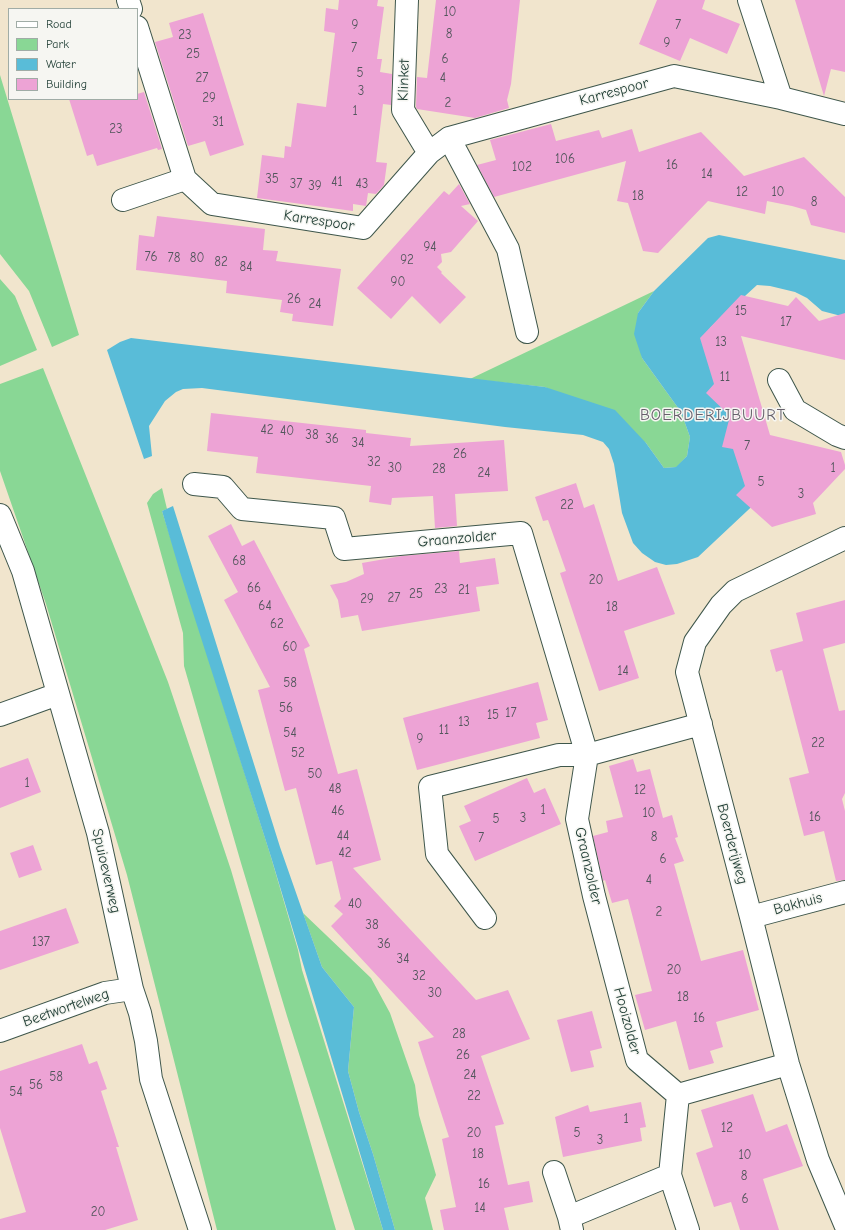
<!DOCTYPE html>
<html>
<head>
<meta charset="utf-8">
<style>
	body { margin:0 }
	#map { position:relative; width:845px; height:1230px; overflow:hidden; background:#f1e5cd; font-family:"Comic Neue",sans-serif }
	canvas { display:block }
	.legend { position:absolute; left:8px; top:8px; width:130px; height:92px; box-sizing:border-box; background:#f6f6f2; border:1px solid #a0aca6; margin:0; padding:5px 7px; list-style:none; font-size:12px; color:#1f3d34 }
	.legend li { display:flex; align-items:center; gap:8px; height:20px }
	.legend b { width:20px; border:1px solid #a0aca6 }
</style>
</head>
<body>
<div id="map">
<canvas width="845" height="1230"></canvas>
<ul class="legend">
<li><b style="height:5px;background:#fff"></b>Road</li>
<li><b style="height:11px;background:#89d795"></b>Park</li>
<li><b style="height:11px;background:#59bcd8"></b>Water</li>
<li><b style="height:11px;background:#eda3d5"></b>Building</li>
</ul>
</div>
<script>
const ctx = document.querySelector('canvas').getContext('2d');
ctx.lineJoin = 'round';
function fillPath(path, color) {
  ctx.fillStyle = color;
  ctx.fill(path, 'evenodd');
}
function poly(rows) {
  const path = new Path2D();
  for (const r of rows) {
    path.moveTo(r[0], r[1]);
    for (let i = 2; i < r.length; i += 2) path.lineTo(r[i], r[i + 1]);
  }
  return path;
}
function strokePath(path, color, width, dash) {
  ctx.strokeStyle = color;
  ctx.lineWidth = width;
  ctx.lineCap = dash ? 'butt' : 'round';
  ctx.setLineDash(dash || []);
  ctx.stroke(path);
}
function write(font, color, halo, rows, align = 'center') {
  ctx.font = font + ' "Comic Neue",sans-serif';
  ctx.lineWidth = 3;
  ctx.setLineDash([]);
  ctx.textBaseline = 'middle';
  ctx.strokeStyle = halo;
  ctx.fillStyle = color;
  for (const [text, x, y, turn = 0] of rows) {
    ctx.save();
    ctx.translate(x, y);
    ctx.rotate((+turn || 0) * Math.PI / 180);
    ctx.textAlign = isNaN(turn) ? turn : align;
    if (halo) ctx.strokeText(text, 0, 0);
    ctx.fillText(text, 0, 0);
    ctx.restore();
  }
}
fillPath(poly([
	[0,75,79,335,52,347,29,291,0,254],
	[0,279,15,296,37,350,0,366],
	[654,291,638,313,642,358,681,412,690,437,687,456,677,467,664,468,646,443,545,387,470,379],
	[43,368,168,682,231,870,336,1230,217,1230,127,875,46,604,0,471,0,384],
	[162,488,167,509,162,511,271,857,298,950,302,970,383,1230,355,1230,287,1016,241,863,184,666,183,633,147,503,153,494],
	[303,913,371,978,390,1013,415,1085,419,1115,436,1175,425,1198,433,1230,395,1230,373,1154,359,1112,348,1071,354,1007,322,967]
]), '#89d795');
fillPath(poly([
	[719,235,845,260,845,317,822,311,807,298,795,292,770,286,757,285,710,328,763,496,698,557,677,564,666,565,655,562,642,553,633,543,622,513,614,464,609,449,603,442,583,435,505,427,202,388,183,389,176,392,165,401,149,426,152,456,144,459,107,350,120,342,131,338,545,387,615,410,646,443,664,468,676,467,687,456,690,437,681,412,642,358,634,334,638,313,654,291,708,238],
	[173,506,280,847,322,967,354,1007,348,1071,359,1112,373,1154,395,1230,383,1230,271,857,180,572,162,511]
]), '#59bcd8');
fillPath(poly([
	[339,0,378,0,377,6,384,7,377,59,382,59,380,72,392,74,391,105,383,104,376,162,387,163,384,185,376,194,368,193,366,206,353,204,353,211,257,198,262,155,284,158,285,146,291,147,297,103,326,107,335,33,324,31,326,8,338,10],
	[436,0,520,0,511,84,507,100,509,108,475,118,417,109,416,107,417,77,427,78],
	[657,0,705,0,702,9,740,24,727,54,690,38,680,61,639,44],
	[795,0,845,0,845,72,831,69,824,96],
	[203,13,244,145,210,156,205,141,188,146,155,42,173,37,169,23],
	[144,92,162,149,158,150,157,148,97,166,93,154,87,156,69,99,137,99,137,94],
	[551,124,556,141,599,130,602,138,632,129,639,152,701,132,744,176,804,157,845,197,845,233,811,225,806,210,792,206,767,201,765,214,708,201,658,253,643,251,628,203,617,201,626,161,494,197,477,165,496,160,490,140],
	[459,184,470,204,461,206,478,221,451,252,441,254,442,262,437,267,442,272,441,273,466,297,440,324,412,296,391,319,357,288,444,191,449,195],
	[157,216,265,229,263,250,278,251,276,261,341,269,333,326,292,321,293,314,280,312,282,300,226,293,227,281,136,270,139,235,154,237],
	[741,295,788,306,796,297,819,321,845,313,845,360,741,336,770,435,841,452,845,465,845,469,813,503,816,514,772,527,736,495,745,486,733,449,722,447,730,416,706,393,714,384,700,338],
	[211,413,366,430,366,433,411,438,410,446,504,440,508,491,455,494,457,526,435,528,433,496,392,498,391,505,369,502,371,486,256,473,258,457,207,451],
	[576,483,584,508,594,504,618,581,657,567,675,614,624,631,639,678,599,691,560,573,566,571,548,520,543,521,535,497],
	[231,524,242,546,254,540,310,646,304,649,338,774,357,769,381,860,353,868,476,1000,508,990,530,1039,481,1056,504,1124,495,1126,508,1185,529,1181,533,1202,504,1208,509,1230,444,1230,440,1210,456,1207,442,1139,449,1137,418,1042,434,1037,331,926,343,914,334,906,341,899,332,861,316,865,296,788,285,791,258,690,270,687,224,600,238,592,208,536],
	[459,551,460,563,495,558,499,584,476,587,480,611,362,631,358,615,341,618,338,600,330,585,346,582,364,574,362,563,402,556],
	[845,600,845,643,823,649,839,711,845,710,845,793,842,799,845,811,845,880,836,881,824,831,804,836,789,778,809,773,782,670,776,672,770,650,803,641,796,613],
	[538,682,548,720,536,723,540,738,417,770,403,718],
	[28,758,41,792,0,808,0,768],
	[633,759,637,772,650,769,663,818,672,815,678,837,675,838,684,861,674,864,701,961,743,950,759,1010,716,1022,723,1047,710,1051,714,1063,689,1070,676,1021,645,1030,635,995,652,991,628,899,612,903,605,880,603,881,593,836,608,832,606,821,623,817,609,766],
	[527,778,534,793,545,788,561,824,475,861,459,826,471,821,464,806],
	[33,845,42,870,19,878,10,853],
	[66,908,79,943,0,970,0,931],
	[592,1011,602,1048,590,1051,594,1067,571,1072,557,1020],
	[82,1044,89,1064,97,1061,107,1089,101,1091,119,1147,116,1147,138,1220,105,1230,0,1230,0,1219,26,1212,0,1128,0,1071],
	[753,1094,766,1132,787,1124,803,1166,763,1179,779,1230,740,1230,731,1202,714,1207,696,1153,713,1147,701,1110],
	[641,1102,646,1127,640,1128,642,1141,563,1157,555,1117,588,1105,590,1112]
]), '#eda3d5');
const minor = poly([
	[128,0,131,9],
	[407,0,403,110,429,153],
	[749,0,781,98],
	[137,27,185,179,212,204,363,228,429,153,449,138,674,76,781,98,845,114],
	[449,138,508,249,527,332],
	[123,200,185,179],
	[779,380,795,410,837,435,845,438],
	[194,484,223,487,242,509,334,518,344,549,521,533,587,755,577,819,594,896,637,1060,678,1095,670,1175],
	[0,515,23,571,98,833,132,989,140,1013,146,1041,151,1079,200,1230],
	[845,538,735,591,721,605,695,642,687,672,751,917,788,1064,818,1160,845,1224],
	[0,715,58,694],
	[751,917,845,892],
	[485,918,437,854,430,787,559,755,587,755,701,724],
	[0,1031,105,993,132,989],
	[678,1095,788,1064],
	[554,1172,569,1217,572,1230],
	[569,1217,670,1175,688,1230]
]);
strokePath(minor, '#3e564b', 24);
strokePath(minor, '#fff', 22);
write('13px', '#52565c', null, [
	["10",450,12],
	["9",355,25],
	["7",678,25],
	["8",449,34],
	["23",185,35],
	["9",667,43],
	["7",354,48],
	["25",193,54],
	["6",445,59],
	["5",360,73],
	["27",202,78],
	["4",443,78],
	["3",361,91],
	["29",209,98],
	["2",448,103],
	["1",355,111],
	["31",218,122],
	["23",116,129],
	["106",565,159],
	["16",672,165],
	["102",522,167],
	["14",707,174],
	["35",272,179],
	["41",337,182],
	["37",296,184],
	["43",362,184],
	["39",315,186],
	["12",742,192],
	["10",778,192],
	["18",638,196],
	["8",814,202],
	["94",430,247],
	["76",151,257],
	["78",174,258],
	["80",197,258],
	["92",407,260],
	["82",221,262],
	["84",246,267],
	["90",398,282],
	["26",294,299],
	["24",315,304],
	["15",741,311],
	["17",786,322],
	["13",721,342],
	["11",725,377],
	["42",267,430],
	["40",287,431],
	["38",312,435],
	["36",332,439],
	["34",358,443],
	["7",747,446],
	["26",460,454],
	["32",374,462],
	["30",395,468],
	["1",833,468],
	["28",439,469],
	["24",484,473],
	["5",761,482],
	["3",801,494],
	["22",567,505],
	["68",239,561],
	["20",596,580],
	["66",254,588],
	["23",441,589],
	["21",464,590],
	["25",416,594],
	["27",394,598],
	["29",367,599],
	["64",265,606],
	["18",612,607],
	["62",277,624],
	["60",290,647],
	["14",623,671],
	["58",290,683],
	["56",286,708],
	["17",511,713],
	["15",493,715],
	["13",464,722],
	["11",444,730],
	["54",290,733],
	["9",420,739],
	["22",818,743],
	["52",298,753],
	["50",315,774],
	["1",27,783],
	["48",335,789],
	["12",640,790],
	["1",543,810],
	["46",338,811],
	["10",649,813],
	["16",815,817],
	["3",523,818],
	["5",496,819],
	["44",343,836],
	["8",654,837],
	["7",481,838],
	["42",345,853],
	["6",663,859],
	["4",649,880],
	["40",355,904],
	["2",659,912],
	["38",372,925],
	["137",41,942],
	["36",384,944],
	["34",403,959],
	["20",674,970],
	["32",419,976],
	["30",435,993],
	["18",683,997],
	["16",699,1018],
	["28",459,1034],
	["26",463,1055],
	["24",470,1075],
	["58",56,1077],
	["56",36,1085],
	["54",16,1092],
	["22",474,1096],
	["1",626,1119],
	["12",727,1128],
	["20",474,1133],
	["5",577,1133],
	["3",600,1140],
	["18",478,1154],
	["10",745,1155],
	["8",744,1176],
	["16",484,1184],
	["6",745,1199],
	["14",480,1208],
	["20",98,1212]
]);
write('15px', '#1f3d34', '#f6f6f2', [
	["Klinket",404,80,-88],
	["Karrespoor",614,92,-15],
	["Karrespoor",319,221,9],
	["Graanzolder",457,539,-5],
	["Boerderijweg",732,844,75],
	["Graanzolder",588,866,77],
	["Spuioeverweg",106,871,77],
	["Bakhuis",798,904,-15],
	["Beetwortelweg",66,1008,-19],
	["Hooizolder",627,1021,75]
]);
ctx.letterSpacing = '1px';
write('16px', '#67616c', '#f6f6f2', [
	["BOERDERIJBUURT",713,415]
]);
ctx.letterSpacing = '0px';
</script>
</body>
</html>
